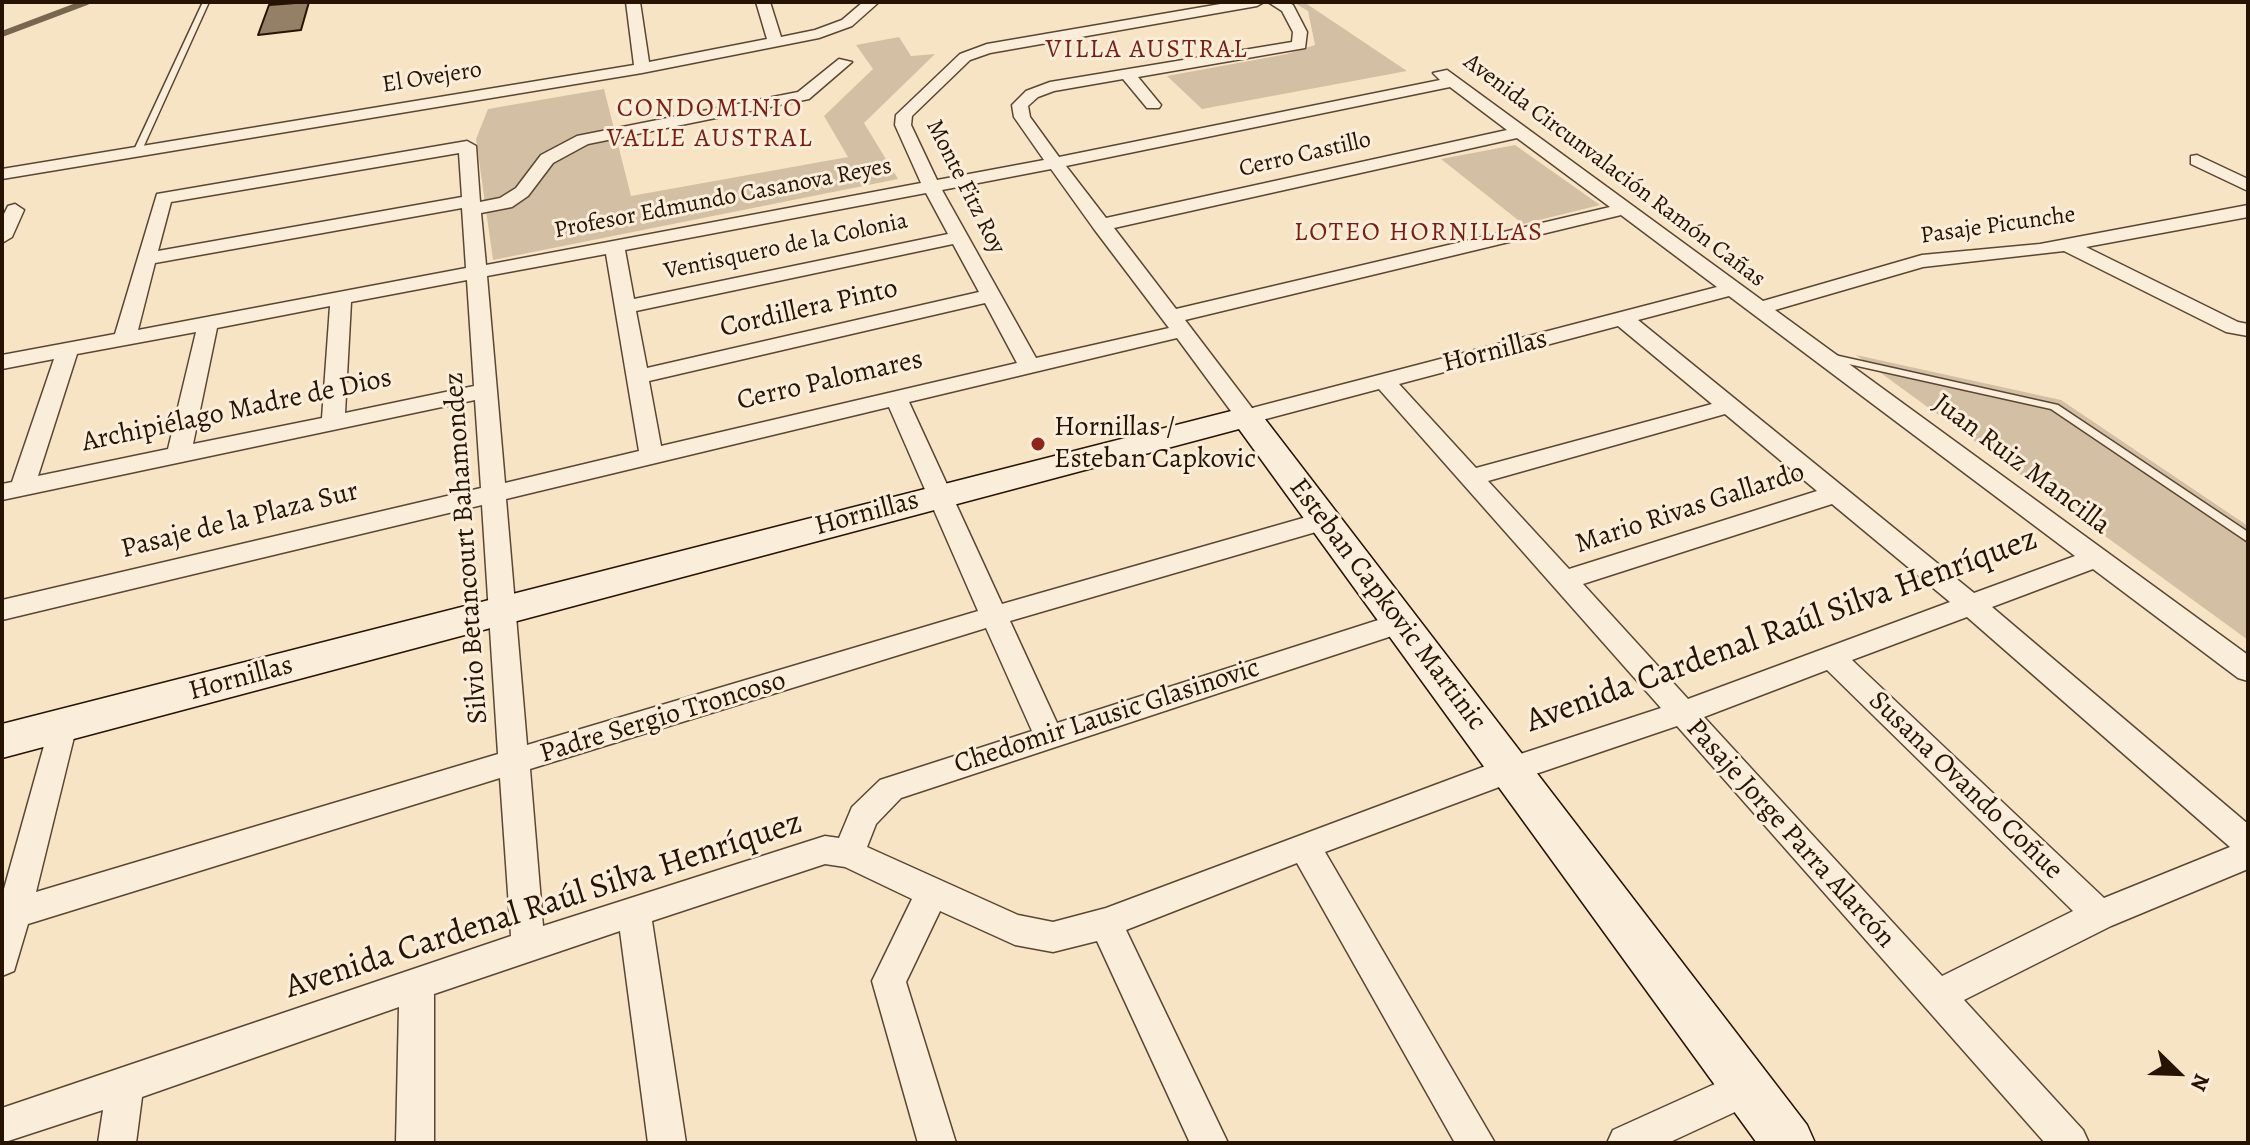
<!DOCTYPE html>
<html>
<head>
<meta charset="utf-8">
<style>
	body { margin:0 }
	#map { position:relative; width:2250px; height:1145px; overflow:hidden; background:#f7e4c5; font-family:Alegreya,serif }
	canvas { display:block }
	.frame { position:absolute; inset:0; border:4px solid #261302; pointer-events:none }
	.north { position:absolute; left:2138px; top:1033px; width:80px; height:80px; -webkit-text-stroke:6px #faedd9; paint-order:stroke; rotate:113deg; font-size:22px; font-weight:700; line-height:32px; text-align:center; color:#261302 }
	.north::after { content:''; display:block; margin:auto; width:28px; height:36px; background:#261302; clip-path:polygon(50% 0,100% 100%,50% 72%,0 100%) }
</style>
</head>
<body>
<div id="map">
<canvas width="2250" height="1145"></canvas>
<div class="frame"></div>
<div class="north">N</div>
</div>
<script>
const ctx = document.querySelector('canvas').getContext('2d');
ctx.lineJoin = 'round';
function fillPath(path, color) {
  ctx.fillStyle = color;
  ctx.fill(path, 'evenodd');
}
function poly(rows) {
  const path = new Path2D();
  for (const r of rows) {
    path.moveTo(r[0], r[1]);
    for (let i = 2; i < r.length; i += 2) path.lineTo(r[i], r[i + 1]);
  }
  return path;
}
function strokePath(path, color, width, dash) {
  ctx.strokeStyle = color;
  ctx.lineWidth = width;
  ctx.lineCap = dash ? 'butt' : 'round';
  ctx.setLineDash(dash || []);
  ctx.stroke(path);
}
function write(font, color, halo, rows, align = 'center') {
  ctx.font = font + ' Alegreya,serif';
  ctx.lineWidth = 6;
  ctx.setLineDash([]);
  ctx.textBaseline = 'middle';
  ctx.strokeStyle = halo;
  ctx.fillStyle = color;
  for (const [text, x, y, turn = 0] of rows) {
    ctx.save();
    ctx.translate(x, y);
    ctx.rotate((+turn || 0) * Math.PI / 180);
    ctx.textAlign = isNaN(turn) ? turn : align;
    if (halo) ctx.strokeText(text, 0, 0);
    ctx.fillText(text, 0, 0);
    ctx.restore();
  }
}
fillPath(poly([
	[1293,2,1304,2,1407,71,1202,109,1167,76,1287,54,1315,45,1308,11],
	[899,37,911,56,935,54,864,123,898,179,493,260,476,139,488,109,604,89,631,196,848,157,824,116,873,69,856,45],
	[1515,145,1600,205,1523,224,1441,159],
	[1856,355,2061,400,2248,526,2248,640]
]), '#d3c0a4');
strokePath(poly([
	[2,34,87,2]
]), '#79664f', 6);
const building = poly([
	[309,2,301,30,258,35,269,5,309,2]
]);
fillPath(building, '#938067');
strokePath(building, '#261302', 2);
const lane = poly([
	[203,2,209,2,142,150,135,152,134,150,203,2],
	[1830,354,2058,405,2248,532,2248,542,2051,409,1826,359,1826,355,1830,354]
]);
const street = poly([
	[626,2,640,2,649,62,767,39,756,2,770,2,781,37,815,30,842,20,863,2,879,2,852,26,819,38,642,73,2,179,2,169,634,65,626,2],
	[1232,2,1264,2,1257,6,990,53,970,60,912,116,911,125,937,180,1044,160,1014,117,1012,105,1026,91,1050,82,1292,42,1293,32,1282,11,1268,2,1287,2,1293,5,1307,32,1305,48,1138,77,1161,105,1159,108,1147,108,1123,79,1054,91,1038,97,1028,106,1030,117,1059,157,1440,80,1433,73,1447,70,1763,301,1922,255,2040,244,2248,205,2248,217,2086,247,2238,322,2248,324,2248,336,2226,332,2064,251,1923,267,1775,310,2248,655,2248,681,2238,678,2093,569,1992,607,2248,824,2248,869,2111,926,1964,1000,2083,1130,2089,1143,2045,1143,1677,726,1518,780,1325,852,1495,1143,1455,1143,1297,863,1126,930,1228,1143,1190,1143,1097,941,1053,952,1015,945,940,911,906,982,956,1143,918,1143,872,981,912,899,845,867,825,864,652,921,686,1143,648,1143,620,931,434,994,434,1143,396,1143,399,1007,142,1097,136,1143,98,1143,103,1110,2,1143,2,1108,511,936,500,778,28,924,14,971,2,976,2,896,52,717,62,713,72,717,77,725,36,892,498,754,482,505,2,620,2,600,481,488,475,400,2,500,2,484,12,482,54,359,2,369,2,355,115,334,157,194,467,141,476,146,480,202,500,198,516,188,541,155,577,136,798,92,839,59,852,62,809,99,588,144,553,163,528,196,512,207,481,213,486,265,921,183,895,125,896,115,960,54,987,44,1232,2],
	[1450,87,1507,130,1106,218,1066,166,1450,87],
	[1517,138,1610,207,1176,309,1114,228,1517,138],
	[459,153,462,197,158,251,171,202,459,153],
	[1051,169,1094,229,1169,328,1036,358,942,190,1051,169],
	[926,193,948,234,634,299,625,250,926,193],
	[462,208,466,268,138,330,155,263,462,208],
	[1621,215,1717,287,1252,408,1185,320,1621,215],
	[953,244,979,292,647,368,636,311,953,244],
	[606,254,639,451,505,483,487,276,606,254],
	[467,280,474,386,345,413,351,302,467,280],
	[1729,296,2075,556,1974,593,1638,320,1729,296],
	[985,303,1017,363,661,446,649,381,985,303],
	[330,306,322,418,193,444,217,328,330,306],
	[1618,326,1712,404,1476,468,1399,384,1618,326],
	[196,332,168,449,38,476,77,354,196,332],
	[1177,338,1239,422,1247,424,1379,389,1661,708,1499,761,1106,908,1053,922,1018,915,867,847,876,824,901,798,1410,630,1414,623,1410,616,1400,613,1057,723,1010,621,1333,527,1336,521,1333,515,1324,512,1002,604,909,402,1177,338],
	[889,407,978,611,527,745,506,499,889,407],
	[1725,414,1817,491,1569,569,1488,481,1725,414],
	[1832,504,1950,602,1688,699,1583,584,1832,504],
	[1967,617,2230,847,2104,898,1852,660,1967,617],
	[986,628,1032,731,880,780,852,807,839,838,825,836,543,926,530,769,986,628],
	[1827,670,2073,911,1942,976,1704,717,1827,670],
	[2197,155,2248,179,2248,191,2191,164,2191,156,2197,155],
	[15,204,24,210,12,237,2,243,2,218,8,206,15,204],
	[1748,1069,1761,1074,1766,1087,1761,1100,1668,1143,1607,1143,1613,1130,1748,1069]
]);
const secondary = poly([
	[1247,407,1258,410,1807,1125,1815,1143,1757,1143,1239,429,2,758,2,724,1247,407]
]);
strokePath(lane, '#5a4733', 3);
strokePath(street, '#5a4733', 3);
strokePath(secondary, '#261302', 3);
fillPath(lane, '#faedd9');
fillPath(street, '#faedd9');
fillPath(secondary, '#faedd9');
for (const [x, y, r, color] of [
	[1038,444,8,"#8f2418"]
]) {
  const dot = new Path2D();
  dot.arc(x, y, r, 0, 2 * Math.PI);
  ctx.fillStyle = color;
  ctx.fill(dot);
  strokePath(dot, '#faedd9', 3);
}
write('24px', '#261302', '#faedd9', [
	["El Ovejero",432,78,-9],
	["Cerro Castillo",1305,155,-13],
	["Avenida Circunvalación Ramón Cañas",1614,171,37],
	["Monte Fitz Roy",965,187,63],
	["Profesor Edmundo Casanova Reyes",723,199,-11],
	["Pasaje Picunche",1998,226,-8],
	["Ventisquero de la Colonia",786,247,-12]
]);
ctx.letterSpacing = '2px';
write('26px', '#7a1f14', '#faedd9', [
	["VILLA AUSTRAL",1147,51],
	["CONDOMINIO",710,110],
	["VALLE AUSTRAL",710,140],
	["LOTEO HORNILLAS",1419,234]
]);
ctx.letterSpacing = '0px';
write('28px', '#261302', '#faedd9', [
	["Cordillera Pinto",809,309,-13],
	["Hornillas",1495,352,-14],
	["Cerro Palomares",830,381,-13],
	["Archipiélago Madre de Dios",237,411,-12],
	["Juan Ruiz Mancilla",2021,465,37],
	["Mario Rivas Gallardo",1690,509,-18],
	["Hornillas",867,514,-15],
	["Pasaje de la Plaza Sur",240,521,-14],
	["Silvio Betancourt Bahamondez",467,548,-94],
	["Esteban Capkovic Martinic",1387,605,53],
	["Hornillas",241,679,-15],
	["Chedomir Lausic Glasinovic",1107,717,-18],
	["Padre Sergio Troncoso",663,718,-17],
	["Susana Ovando Coñue",1965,786,44],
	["Pasaje Jorge Parra Alarcón",1790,834,48]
]);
write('28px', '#261302', '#faedd9', [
	["Hornillas /",1054,428],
	["Esteban Capkovic",1054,460]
], 'left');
write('34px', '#261302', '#faedd9', [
	["Avenida Cardenal Raúl Silva Henríquez",1782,631,-20],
	["Avenida Cardenal Raúl Silva Henríquez",544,906,-18]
]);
</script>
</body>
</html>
